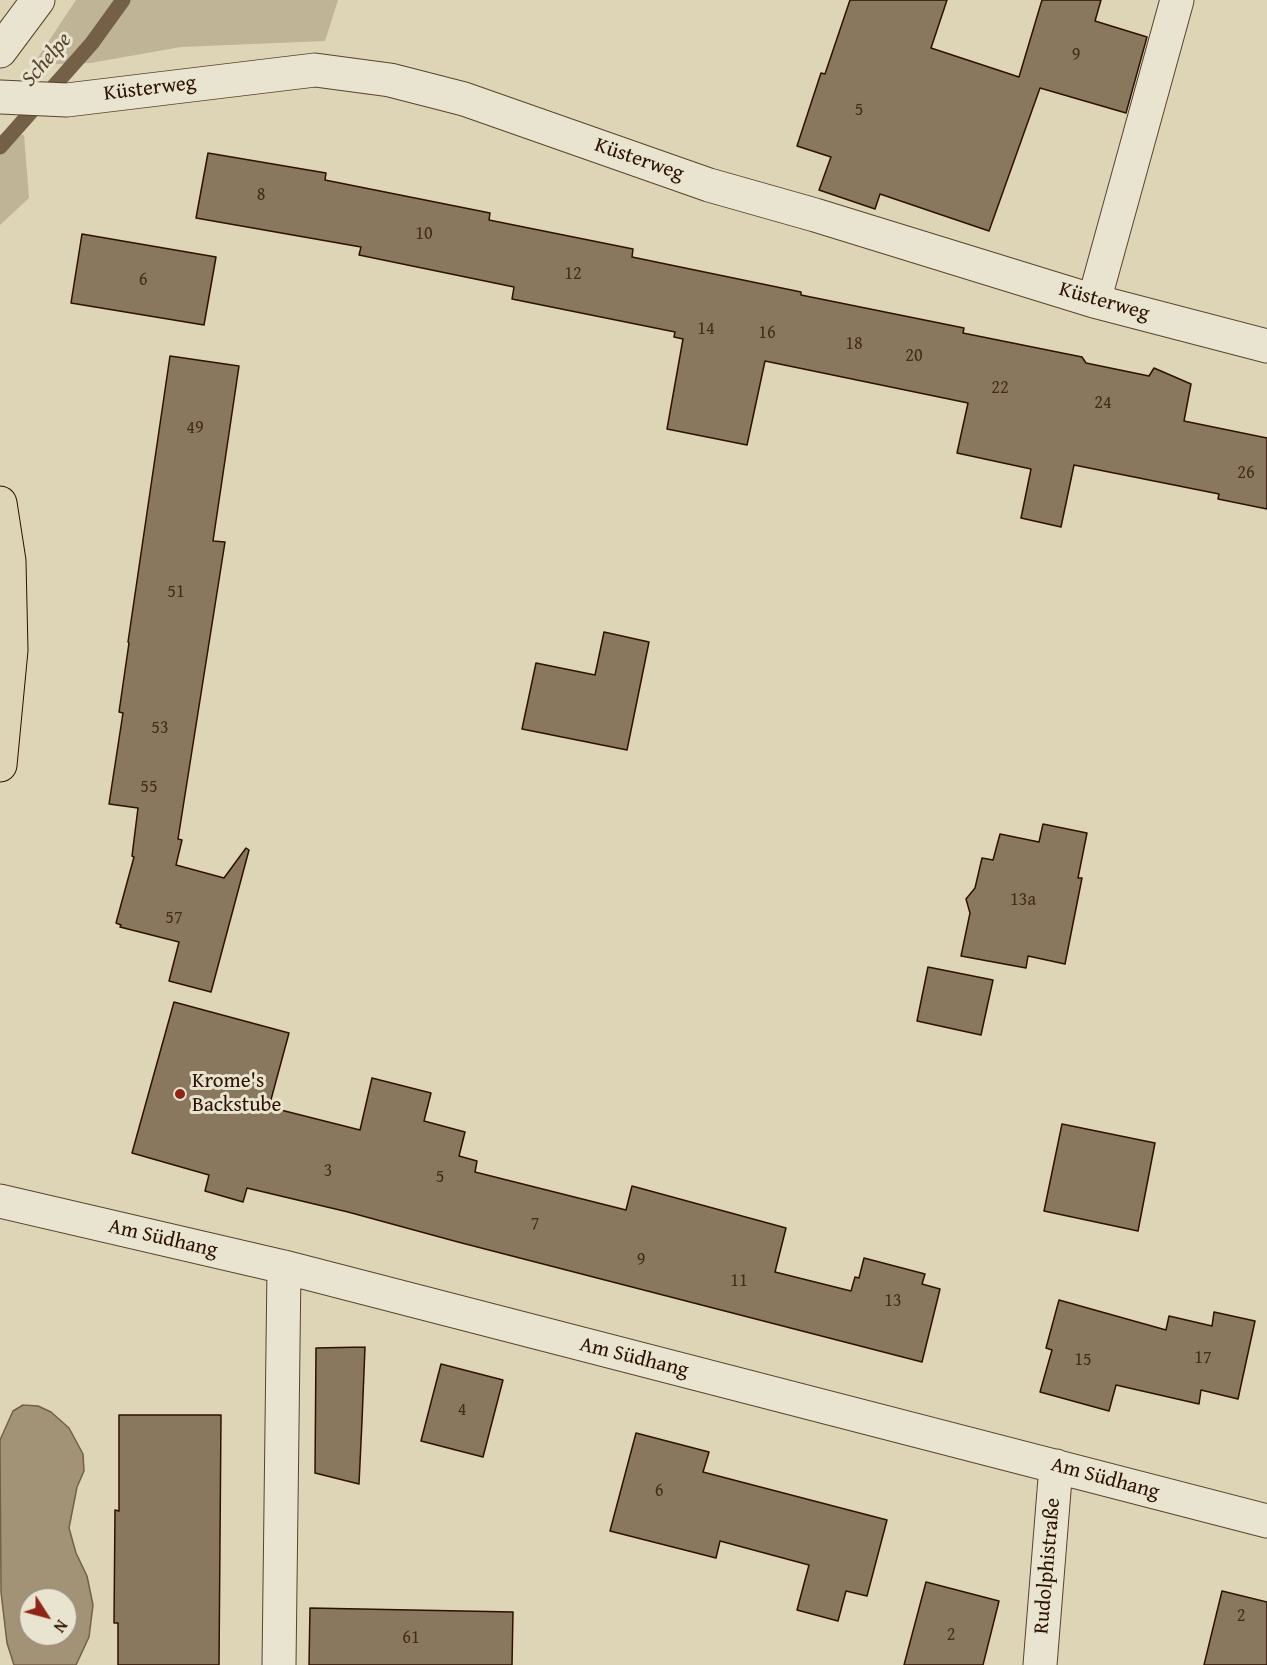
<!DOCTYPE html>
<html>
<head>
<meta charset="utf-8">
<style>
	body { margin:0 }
	#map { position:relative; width:1267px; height:1665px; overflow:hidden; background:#ddd5b5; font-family:"Gentium Book Plus",serif }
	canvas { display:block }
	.north { position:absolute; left:18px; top:1587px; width:60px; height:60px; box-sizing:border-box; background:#e9e4cf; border:2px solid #9e907c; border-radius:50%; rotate:126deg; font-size:16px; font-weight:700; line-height:24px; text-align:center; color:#2e1200 }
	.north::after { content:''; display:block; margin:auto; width:21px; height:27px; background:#8f2418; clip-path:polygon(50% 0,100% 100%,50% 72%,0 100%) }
</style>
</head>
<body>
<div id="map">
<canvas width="1267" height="1665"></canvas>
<div class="north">N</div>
</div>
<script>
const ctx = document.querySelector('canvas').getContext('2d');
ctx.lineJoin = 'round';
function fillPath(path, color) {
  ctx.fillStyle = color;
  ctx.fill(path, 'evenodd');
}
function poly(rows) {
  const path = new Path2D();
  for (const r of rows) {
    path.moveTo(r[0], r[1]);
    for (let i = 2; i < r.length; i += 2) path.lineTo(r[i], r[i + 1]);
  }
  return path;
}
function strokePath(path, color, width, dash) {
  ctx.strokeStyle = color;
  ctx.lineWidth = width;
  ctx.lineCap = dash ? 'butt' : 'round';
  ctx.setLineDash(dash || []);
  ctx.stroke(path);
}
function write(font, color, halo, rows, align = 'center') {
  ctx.font = font + ' "Gentium Book Plus",serif';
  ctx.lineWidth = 6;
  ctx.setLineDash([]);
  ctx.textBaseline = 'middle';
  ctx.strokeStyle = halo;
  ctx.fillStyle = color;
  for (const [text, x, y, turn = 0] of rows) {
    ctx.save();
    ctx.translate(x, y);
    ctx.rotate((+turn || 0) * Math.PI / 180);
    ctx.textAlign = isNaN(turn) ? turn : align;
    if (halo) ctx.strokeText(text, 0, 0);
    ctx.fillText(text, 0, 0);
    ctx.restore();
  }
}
fillPath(poly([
	[76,0,338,0,325,41,181,47,90,63,33,65],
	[0,134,24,135,29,198,0,225]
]), '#bfb496');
const water = poly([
	[23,1405,38,1406,51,1412,69,1428,83,1454,84,1471,77,1487,69,1528,76,1553,87,1576,93,1605,89,1637,76,1665,14,1665,7,1643,1,1592,0,1440,13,1411,23,1405],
	[30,1599,66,1599,66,1635,30,1635,30,1599]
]);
fillPath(water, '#a29377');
strokePath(water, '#745f47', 1.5);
strokePath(poly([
	[0,147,92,43,123,0]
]), '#745f47', 15);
const building = poly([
	[850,0,947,0,931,48,1019,77,1042,0,1101,0,1095,21,1147,37,1126,113,1040,88,989,231,880,194,875,209,819,190,831,157,797,146,821,73,825,74,850,0],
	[208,153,326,173,325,180,490,213,489,220,633,249,632,257,801,292,801,295,964,328,963,333,1082,357,1086,363,1149,376,1154,368,1191,384,1184,421,1267,438,1267,509,1218,499,1219,494,1074,465,1061,527,1021,518,1031,469,957,453,968,403,765,361,747,445,667,429,683,339,674,337,675,332,512,299,514,287,359,255,361,247,196,218,208,153],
	[82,234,216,257,204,325,71,303,82,234],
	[170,356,239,366,213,541,225,542,178,839,182,840,176,865,224,878,246,848,249,850,211,992,169,981,179,942,120,927,121,925,116,923,134,857,132,856,138,808,109,804,123,713,119,712,129,643,128,642,170,356],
	[604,632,649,642,627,750,522,729,536,663,595,675,604,632],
	[1043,824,1087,833,1078,878,1082,878,1065,964,1028,956,1026,968,961,956,970,913,966,899,975,888,982,858,993,860,1000,834,1039,842,1043,824],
	[928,967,993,980,981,1035,917,1021,928,967],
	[174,1002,289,1033,269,1107,360,1130,372,1078,431,1093,424,1121,465,1132,459,1156,477,1161,475,1172,626,1210,632,1186,786,1228,775,1272,851,1291,855,1277,859,1278,864,1258,925,1274,922,1284,940,1289,922,1362,458,1242,348,1212,247,1188,243,1202,205,1191,209,1175,132,1153,174,1002],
	[1062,1124,1155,1143,1138,1231,1044,1211,1062,1124],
	[1059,1300,1166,1330,1169,1316,1212,1326,1214,1312,1255,1321,1238,1399,1201,1390,1199,1404,1116,1385,1109,1411,1040,1392,1052,1350,1046,1348,1059,1300],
	[365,1347,362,1421,359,1484,315,1473,316,1348,365,1347],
	[441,1364,503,1380,483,1457,421,1441,441,1364],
	[119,1415,221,1415,219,1665,118,1665,118,1623,114,1623,115,1510,119,1511,119,1415],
	[636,1433,709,1452,703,1472,887,1520,867,1596,846,1591,838,1621,797,1610,809,1565,720,1541,716,1558,610,1531,636,1433],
	[926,1582,999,1601,983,1665,904,1665,926,1582],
	[1222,1591,1267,1602,1267,1665,1204,1665,1222,1591],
	[310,1608,513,1612,512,1665,309,1665,310,1608]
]);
fillPath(building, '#89775e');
strokePath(building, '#2e1200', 1.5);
const minor = poly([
	[0,51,38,0],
	[0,97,67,100,315,70,390,80,464,99,709,185,815,215,1094,301,1267,346],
	[1094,301,1177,0],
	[0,1201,284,1267,1267,1521],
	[279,1665,284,1267],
	[1040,1665,1056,1466]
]);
const major = poly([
	[0,503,9,561,11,650,0,765]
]);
strokePath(minor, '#5a432d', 35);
strokePath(major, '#2e1200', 35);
strokePath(minor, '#e9e4cf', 33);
strokePath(major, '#ddd5b5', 33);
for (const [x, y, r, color] of [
	[180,1094,6,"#8f2418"]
]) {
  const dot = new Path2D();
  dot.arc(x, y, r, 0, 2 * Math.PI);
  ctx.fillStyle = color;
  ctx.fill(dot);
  strokePath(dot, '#e9e4cf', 2);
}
write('18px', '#452b18', null, [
	["9",1076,55],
	["5",859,110],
	["8",261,195],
	["10",424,234],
	["12",573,274],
	["6",143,280],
	["14",706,329],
	["16",767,333],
	["18",854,344],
	["20",914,356],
	["22",1000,388],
	["24",1103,403],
	["49",195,428],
	["26",1246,473],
	["51",176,592],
	["53",160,728],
	["55",149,787],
	["13a",1023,900],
	["57",174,918],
	["3",328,1171],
	["5",440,1177],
	["7",535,1224],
	["9",641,1260],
	["11",739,1281],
	["13",893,1301],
	["17",1203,1358],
	["15",1083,1360],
	["4",462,1410],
	["6",659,1491],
	["2",1241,1616],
	["2",951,1635],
	["61",411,1638]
]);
write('21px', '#2e1200', '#e9e4cf', [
	["Küsterweg",150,89,-7],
	["Küsterweg",639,160,19],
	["Küsterweg",1104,302,16],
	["Am Südhang",163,1239,13],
	["Am Südhang",634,1358,14],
	["Am Südhang",1105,1479,15],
	["Rudolphistraße",1048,1566,-85]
]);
write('21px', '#2e1200', '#e9e4cf', [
	["Krome's",192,1082],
	["Backstube",192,1106]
], 'left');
write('italic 22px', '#5c4630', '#e9e4cf', [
	["Schelpe",47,60,-49]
]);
</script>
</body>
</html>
